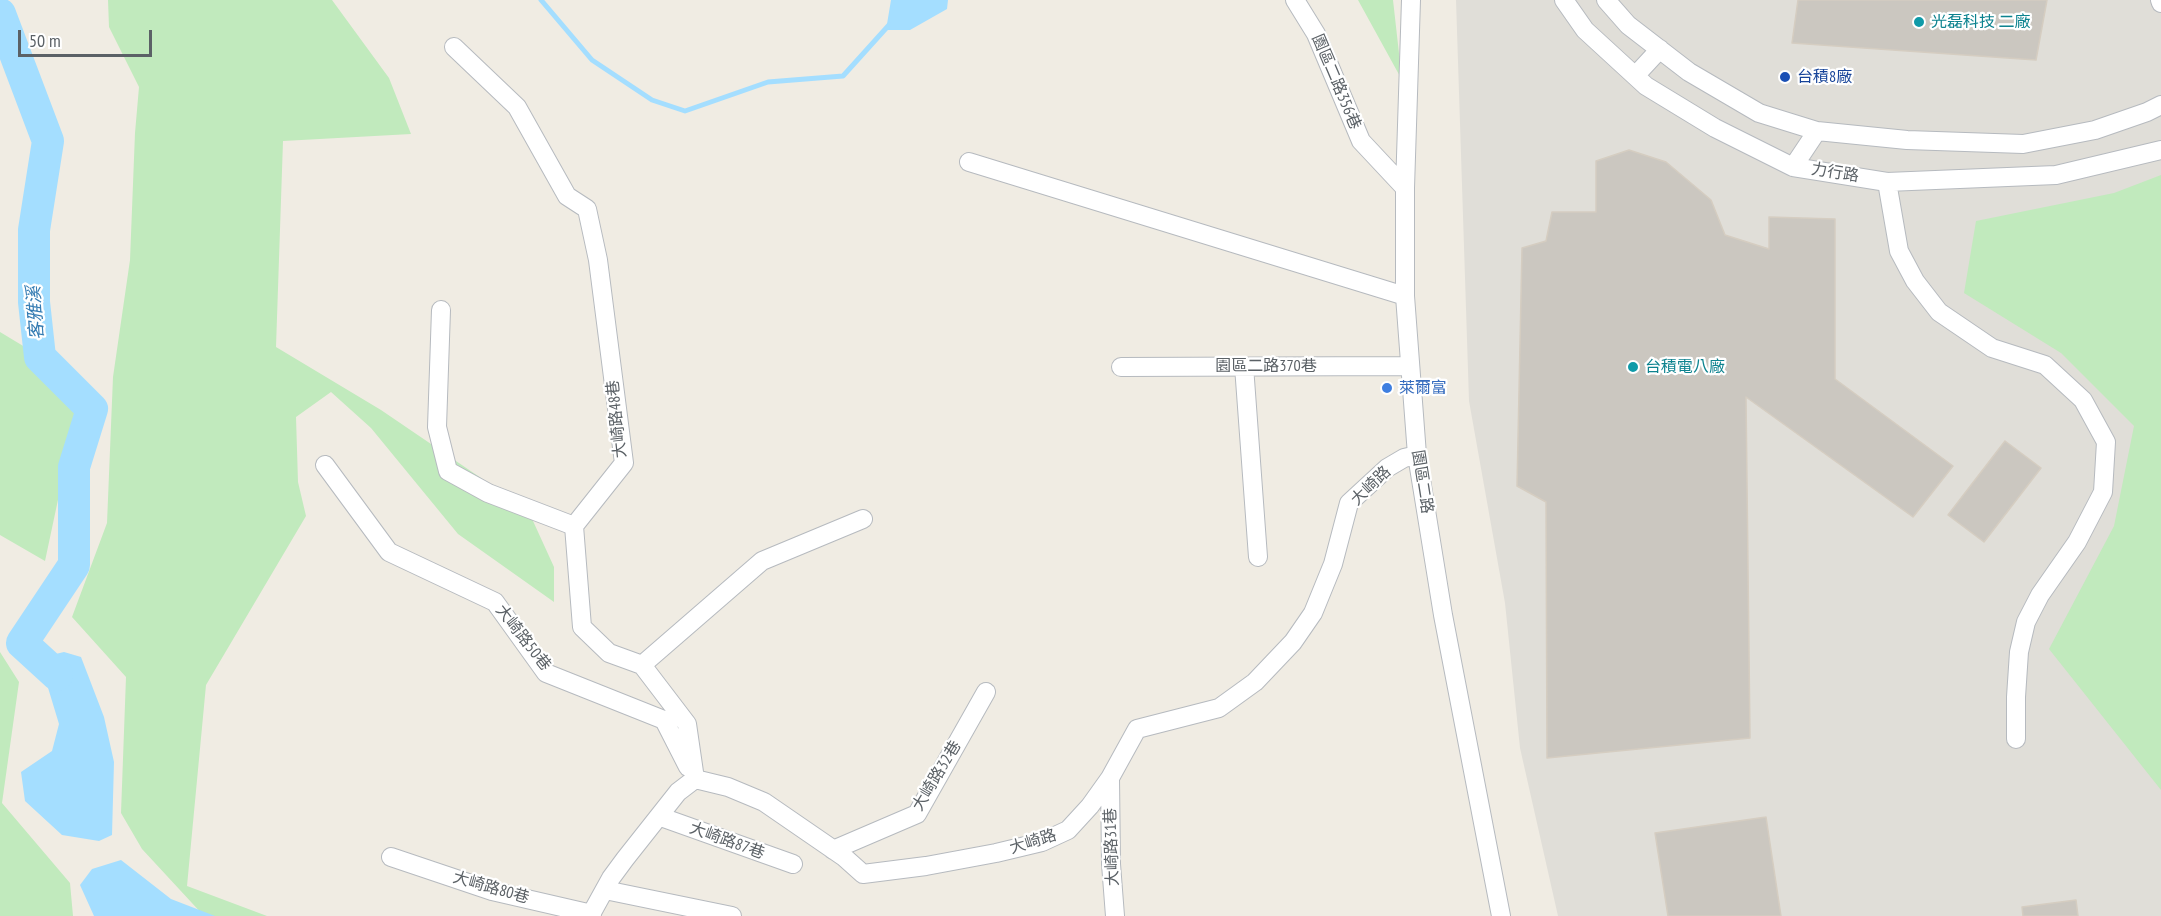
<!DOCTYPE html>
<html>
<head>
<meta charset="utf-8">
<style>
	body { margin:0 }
	#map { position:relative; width:2161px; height:916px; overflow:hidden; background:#f0ece3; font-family:"PT Sans Narrow",sans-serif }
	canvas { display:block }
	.scale { position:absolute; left:18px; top:30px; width:134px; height:27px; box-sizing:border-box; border:3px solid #5b6166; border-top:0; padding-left:8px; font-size:18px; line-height:21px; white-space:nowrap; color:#5b6166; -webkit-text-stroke:4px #fff; paint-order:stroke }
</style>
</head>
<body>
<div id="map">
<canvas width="2161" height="916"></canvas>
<div class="scale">50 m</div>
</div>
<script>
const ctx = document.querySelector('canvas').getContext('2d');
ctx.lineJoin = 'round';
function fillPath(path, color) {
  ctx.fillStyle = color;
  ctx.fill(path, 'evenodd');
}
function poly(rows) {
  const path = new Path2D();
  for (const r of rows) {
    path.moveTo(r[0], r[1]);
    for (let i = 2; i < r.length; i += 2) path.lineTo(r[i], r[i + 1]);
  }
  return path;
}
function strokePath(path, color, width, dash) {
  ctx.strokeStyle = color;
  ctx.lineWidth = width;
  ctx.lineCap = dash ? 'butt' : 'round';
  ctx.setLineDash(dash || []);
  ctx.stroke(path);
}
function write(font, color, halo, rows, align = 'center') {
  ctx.font = font + ' "PT Sans Narrow","Noto Sans TC",sans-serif';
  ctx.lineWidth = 4.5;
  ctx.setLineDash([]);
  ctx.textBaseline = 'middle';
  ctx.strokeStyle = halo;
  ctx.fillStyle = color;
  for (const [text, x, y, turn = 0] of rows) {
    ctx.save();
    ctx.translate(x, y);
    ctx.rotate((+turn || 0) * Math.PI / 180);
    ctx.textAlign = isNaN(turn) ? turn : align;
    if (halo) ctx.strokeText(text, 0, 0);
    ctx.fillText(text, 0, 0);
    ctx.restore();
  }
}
fillPath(poly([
	[1456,0,2161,0,2161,916,1558,916,1520,748,1505,603,1469,401]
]), '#e0ded8');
fillPath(poly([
	[108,0,332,0,389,78,411,134,283,141,276,347,381,410,528,510,554,567,554,602,458,534,371,428,331,392,296,417,298,482,306,516,206,685,187,886,267,916,204,916,142,849,121,813,126,677,72,617,107,523,113,377,130,260,135,133,139,87,109,27],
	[1358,0,1393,0,1402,80],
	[2161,175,2161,790,2049,649,2114,526,2134,426,2061,353,1964,293,1976,221,2114,193],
	[0,332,83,382,45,561,0,535],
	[0,652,19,682,2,803,70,883,73,916,0,916]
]), '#c1eabd');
fillPath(poly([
	[891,0,948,0,947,9,910,30,886,30],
	[64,652,81,657,104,717,114,762,112,835,99,841,62,835,25,801,21,772,52,751,59,724,39,658],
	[121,860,171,899,215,916,94,916,80,885,92,869]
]), '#a4deff');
strokePath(poly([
	[541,0,592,60,652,100,685,111,768,82,843,76,889,25]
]), '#a4deff', 5);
strokePath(poly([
	[0,14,48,141,34,230,34,302,40,357,92,409,74,467,74,565,22,643,57,675]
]), '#a4deff', 32);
const building = poly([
	[1798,0,2047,0,2036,60,1792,43,1798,0],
	[1629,150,1666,162,1711,200,1725,235,1769,249,1769,217,1835,219,1835,379,1953,466,1913,517,1746,397,1750,738,1547,758,1546,502,1517,486,1522,248,1546,241,1552,212,1596,212,1596,161,1629,150],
	[2005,441,2041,468,1984,542,1948,515,2005,441],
	[1766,817,1781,916,1668,916,1655,833,1766,817],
	[2076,900,2078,916,2023,916,2022,907,2076,900]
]);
fillPath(building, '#cbc7c0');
strokePath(building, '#d5cdc1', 1.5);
const minor = poly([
	[1295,0,1316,34,1361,141,1405,188],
	[1411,0,1405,188,1405,296,1417,455,1443,615,1501,916],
	[1564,0,1585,30,1646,86,1715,128,1793,167,1887,182,2056,175,2161,150],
	[1606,0,1628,25,1689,72,1759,113,1817,131,1907,140,2023,144,2095,130,2147,112,2161,105],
	[2160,0,2161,3],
	[454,47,517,107,567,196,587,209,598,260,624,463,574,526,582,627,609,653,642,665,687,724,695,779],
	[1635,76,1660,49],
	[969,162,1405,296],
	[1793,167,1817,131],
	[1887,182,1899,251,1915,281,1939,312,1992,348,2045,365,2083,400,2106,442,2103,492,2077,542,2040,595,2026,622,2019,652,2016,697,2016,739],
	[441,310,437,427,448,471,488,493,574,526],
	[1244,366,1258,557],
	[1121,367,1410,366],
	[325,465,389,552,495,602,546,673,664,720,688,767],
	[642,665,762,561,863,519],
	[1110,778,1111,864,1115,916],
	[661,817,793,864],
	[833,850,917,814,986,692],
	[391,857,492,891,592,914],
	[605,890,732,916],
	[590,916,611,878,625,859,678,792,695,779,728,787,764,802,844,857,863,874,926,866,996,853,1042,842,1068,830,1090,806,1110,778,1137,729,1219,708,1255,682,1293,642,1313,613,1333,564,1349,503,1387,468,1404,458,1417,455]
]);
strokePath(minor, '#b6babf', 20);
strokePath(minor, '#fff', 18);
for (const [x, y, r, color] of [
	[1919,22,6,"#0f9aa8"],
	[1785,77,6,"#1a4fb4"],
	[1633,367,6,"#0f9aa8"],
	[1387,388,6,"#3f7fe0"]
]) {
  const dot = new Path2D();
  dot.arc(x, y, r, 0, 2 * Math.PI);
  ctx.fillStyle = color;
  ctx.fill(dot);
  strokePath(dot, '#fff', 2);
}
write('16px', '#0d838f', '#fff', [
	["光磊科技 二廠",1931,22],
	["台積電八廠",1645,367]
], 'left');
write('16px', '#164399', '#fff', [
	["台積8廠",1797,77]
], 'left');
write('16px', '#5b6166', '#fff', [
	["園區二路356巷",1336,82,67],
	["力行路",1835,173,9],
	["園區二路370巷",1266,366],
	["大崎路48巷",617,419,-96],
	["園區二路",1422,482,81],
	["大崎路",1371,486,-44],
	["大崎路50巷",523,638,52],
	["大崎路32巷",937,776,-59],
	["大崎路87巷",727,841,20],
	["大崎路",1033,842,-17],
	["大崎路31巷",1112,847,-92],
	["大崎路80巷",491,888,16]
]);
write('16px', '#366cbe', '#fff', [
	["萊爾富",1399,388]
], 'left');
write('italic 18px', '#347bb2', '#fff', [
	["客雅溪",36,313,-94]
]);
</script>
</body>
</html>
